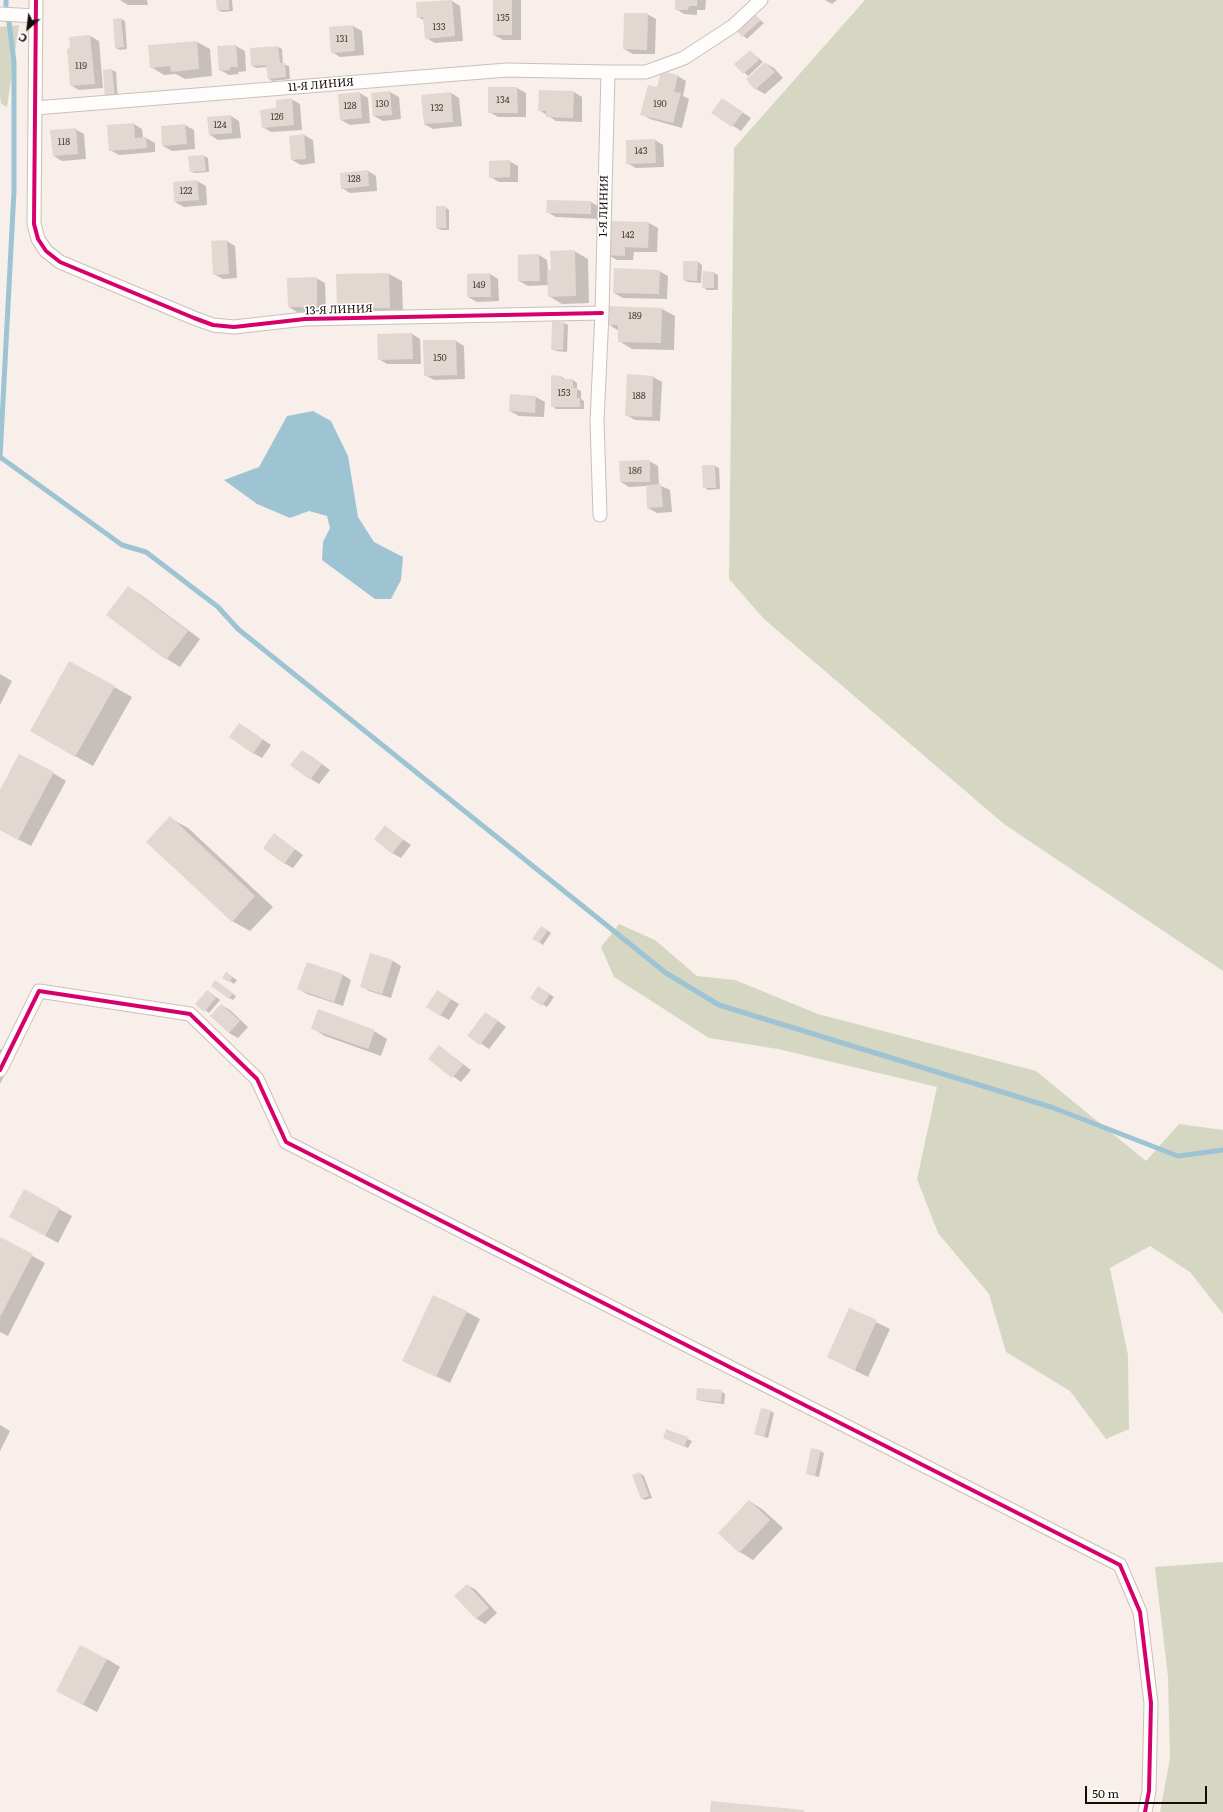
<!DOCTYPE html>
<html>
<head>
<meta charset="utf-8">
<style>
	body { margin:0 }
	#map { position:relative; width:1223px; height:1812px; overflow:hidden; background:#f8efeb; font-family:Literata,serif }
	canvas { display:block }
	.north { position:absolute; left:8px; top:8px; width:40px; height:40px; -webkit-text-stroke:3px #fff; paint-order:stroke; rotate:208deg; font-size:11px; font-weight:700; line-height:16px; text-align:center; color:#180b07 }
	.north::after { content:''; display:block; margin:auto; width:14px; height:18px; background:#180b07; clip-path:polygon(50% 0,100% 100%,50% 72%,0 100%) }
	.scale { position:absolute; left:1085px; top:1786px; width:122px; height:18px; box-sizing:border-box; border:2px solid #180b07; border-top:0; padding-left:5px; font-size:12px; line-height:14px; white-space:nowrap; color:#180b07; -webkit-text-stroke:3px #fff; paint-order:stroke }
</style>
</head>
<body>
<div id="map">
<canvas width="1223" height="1812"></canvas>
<div class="north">С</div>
<div class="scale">50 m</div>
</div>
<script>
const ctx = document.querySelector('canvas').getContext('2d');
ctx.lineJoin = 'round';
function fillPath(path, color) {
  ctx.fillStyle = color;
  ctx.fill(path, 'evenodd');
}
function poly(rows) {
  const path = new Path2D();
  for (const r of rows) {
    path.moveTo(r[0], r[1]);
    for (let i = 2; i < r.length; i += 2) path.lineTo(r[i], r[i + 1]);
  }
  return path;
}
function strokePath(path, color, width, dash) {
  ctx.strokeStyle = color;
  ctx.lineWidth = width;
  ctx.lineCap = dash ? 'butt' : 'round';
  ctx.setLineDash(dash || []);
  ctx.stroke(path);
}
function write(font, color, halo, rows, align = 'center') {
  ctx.font = font + ' Literata,serif';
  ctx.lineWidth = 3.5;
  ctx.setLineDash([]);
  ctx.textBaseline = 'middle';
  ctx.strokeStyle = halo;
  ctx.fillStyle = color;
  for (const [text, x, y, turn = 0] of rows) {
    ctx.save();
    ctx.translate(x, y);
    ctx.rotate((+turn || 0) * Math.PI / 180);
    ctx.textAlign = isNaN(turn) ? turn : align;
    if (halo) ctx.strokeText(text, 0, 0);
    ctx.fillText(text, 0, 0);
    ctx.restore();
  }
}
fillPath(poly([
	[865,0,1223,0,1223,971,1004,824,764,619,729,579,734,148],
	[19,25,7,107,1,104,0,96,0,27],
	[619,924,655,940,697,976,735,980,818,1014,1036,1071,1146,1161,1179,1124,1223,1130,1223,1314,1190,1272,1150,1246,1110,1268,1128,1355,1129,1429,1106,1439,1070,1391,1006,1352,989,1294,938,1233,917,1179,937,1087,778,1049,709,1038,614,977,601,947],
	[1223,1562,1223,1812,1160,1812,1170,1758,1168,1677,1155,1567]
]), '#d5d7c3');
fillPath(poly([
	[313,411,331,421,348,456,358,517,374,542,403,557,401,580,391,599,375,599,322,560,323,542,330,528,327,516,309,511,290,518,257,504,224,480,259,467,287,416]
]), '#9ec4d3');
fillPath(poly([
	[120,0,147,0,148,5,128,5],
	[217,0,232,0,233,11,222,12,218,10],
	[494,0,521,0,521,40,503,40,494,35],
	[676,0,706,0,705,10,697,10,697,15,684,14,676,9],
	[825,0,837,0,832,4],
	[452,1,460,6,463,41,435,43,426,38,425,21,418,17],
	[647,14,656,19,655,54,633,54,624,49],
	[755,16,764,23,747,39,738,31],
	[121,19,125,21,127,49,120,50,116,48,114,20],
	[353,26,362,31,364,55,340,57,332,52,330,28],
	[90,36,99,41,103,88,79,90,70,85,70,38],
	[197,42,210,49,212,76,185,79,176,74,164,75,151,67],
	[236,46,245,51,246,71,238,72,239,74,229,75,220,70],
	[278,47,282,49,283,64,289,66,290,79,272,81,268,78,267,67,256,68,252,65,251,49],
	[750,51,763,62,748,76,735,64],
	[765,63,774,68,783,78,765,94,756,89],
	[112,70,116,72,118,100,110,100],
	[678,76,686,81,683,96,689,99,682,128,650,119,642,114,657,88],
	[489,88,517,88,526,93,526,117,498,117,489,112],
	[390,92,399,97,401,119,383,121,374,116,372,93],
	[574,92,582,97,582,122,556,121,539,110],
	[360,93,368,98,370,123,350,125,341,120],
	[451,93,459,98,462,126,433,129,424,124],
	[291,99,300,104,302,130,271,132,263,127,277,109],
	[730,104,751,118,741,131,713,113],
	[231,116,239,121,241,138,218,140,210,135],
	[134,124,142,129,143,138,146,138,155,143,155,152,119,155,110,150],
	[185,125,194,130,195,149,172,151,163,146],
	[75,129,84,134,86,159,62,161,54,156],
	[304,135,313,140,315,163,301,165,292,160],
	[655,140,663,145,664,167,636,168,627,163],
	[204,156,208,158,209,172,194,173,190,171],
	[509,161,518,166,518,182,499,182,490,177],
	[368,171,376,176,377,191,350,193,342,188],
	[197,181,206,186,207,205,184,207,175,202],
	[591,202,599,207,599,219,556,217,547,212],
	[445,207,449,210,449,230,441,230,437,228],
	[649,223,658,228,657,252,634,252,633,260,617,260,608,255],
	[227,241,235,246,237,278,223,279,214,274],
	[574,251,588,259,589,303,562,304,549,296,549,285,528,286,519,281,539,255,547,260,548,271,552,271],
	[698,262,702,265,701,283,688,282,684,280],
	[659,271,668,276,667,299,623,298,614,293],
	[704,272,714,273,718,275,718,290,707,290,703,287],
	[389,274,402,281,403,315,351,316,338,309],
	[490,274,498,279,499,301,477,302,468,297],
	[316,278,325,283,326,311,297,312,289,307],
	[662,309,675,316,674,350,632,349,619,341,619,331,608,324],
	[564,323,568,325,567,352,556,351,552,349],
	[412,334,420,339,421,364,387,364,379,359],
	[456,341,464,346,465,379,434,380,425,375],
	[628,376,653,377,662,382,660,421,635,420,626,415],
	[562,377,566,380,573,380,577,383,577,389,581,391,581,399,584,401,584,409,556,409,552,406],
	[511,395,536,397,545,402,544,417,519,416,510,411],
	[649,461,658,466,659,485,670,490,672,512,657,513,648,508,647,486,629,487,621,482],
	[715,466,719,468,720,489,708,490,704,487],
	[128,587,141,595,200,639,180,667,167,659],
	[70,662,132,697,93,766,48,741],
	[0,674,12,681,0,705],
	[240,724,271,745,262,758,253,753],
	[311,756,330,770,319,784,311,779],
	[53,773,66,781,31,846,0,830,0,792],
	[170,818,188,828,273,907,250,931,232,921],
	[385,827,411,845,401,858,392,853],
	[275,835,303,855,293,868,284,863],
	[542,927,551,933,543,945,539,942],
	[371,954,393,961,401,966,391,998,369,991,361,986],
	[307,963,343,975,351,980,343,1006,307,994,299,989],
	[226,973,237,980,234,984,224,977],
	[219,984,236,996,233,1000,229,998],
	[542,989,554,997,547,1007,531,997],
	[208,991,220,1000,209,1013,197,1004],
	[438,991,459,1004,449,1020,440,1015],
	[221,1005,230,1010,248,1027,238,1038,229,1033],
	[494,1018,506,1027,489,1049,468,1035],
	[312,1028,374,1031,387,1039,381,1056,325,1036],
	[440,1047,471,1070,461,1082,430,1059],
	[0,1049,14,1057,0,1084],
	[59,1209,72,1216,58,1243,24,1224],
	[0,1238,45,1263,8,1336,0,1332],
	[849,1309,890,1329,868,1377,828,1357],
	[467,1312,480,1319,450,1383,403,1360],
	[721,1391,725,1394,724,1404,701,1401,697,1399],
	[770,1411,774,1413,768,1438,755,1434],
	[0,1425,10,1431,0,1451],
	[667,1430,692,1441,688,1448,664,1438],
	[820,1451,824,1453,819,1477,811,1475,807,1473],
	[640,1473,644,1476,652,1498,645,1500,641,1498],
	[749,1501,762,1509,783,1528,753,1560,740,1552,719,1533],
	[467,1585,476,1590,497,1613,485,1624,477,1619,456,1596],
	[107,1659,120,1667,97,1712,70,1698]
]), '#0003');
strokePath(poly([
	[6,0,6,5],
	[0,457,122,545,146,552,218,607,238,629,666,973,719,1005,1051,1107,1178,1156,1223,1150],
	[0,458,14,191,14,62,9,22]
]), '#9ec4d3', 5);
fillPath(poly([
	[216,0,229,0,229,10,217,10],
	[452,0,455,36,425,39,423,17,417,18,416,2],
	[493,0,512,0,512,35,493,35],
	[675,0,697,0,697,6,689,6,688,10,675,10],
	[624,13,648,13,647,50,623,49],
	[755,14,761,20,742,37,737,31],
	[121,18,124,47,115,48,113,19],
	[353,25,355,51,331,53,329,27],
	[90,35,95,84,70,86,67,49,70,48,69,37],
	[197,41,199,69,171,72,170,66,150,68,148,45],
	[236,45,238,67,230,67,230,70,219,71,217,46],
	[278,46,280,63,285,63,286,77,268,79,266,65,251,66,250,48],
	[750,50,759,60,743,74,734,64],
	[765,62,775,72,755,90,746,79],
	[112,69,115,98,105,99,103,70],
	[661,71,678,75,674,92,681,93,673,123,640,115,648,85,657,87],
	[488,87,517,87,518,113,488,113],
	[539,90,574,91,573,118,546,117,546,111,538,111],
	[390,91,392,115,373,116,371,93],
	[360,92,362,118,340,120,338,94],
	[451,92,453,122,424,124,421,95],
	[292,98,294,125,262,128,260,110,276,108,276,100],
	[722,98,743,112,732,127,711,113],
	[231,115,232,133,209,135,207,117],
	[134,123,135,138,146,137,147,148,109,151,107,125],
	[185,124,187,144,162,146,161,126],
	[76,128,78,154,53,156,50,130],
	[304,134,306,159,291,160,289,136],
	[655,139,656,163,626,164,626,140],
	[204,155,206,171,190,172,188,156],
	[510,160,510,177,489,178,489,161],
	[368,170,369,186,341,189,340,173],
	[197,180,199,200,174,202,173,182],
	[547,200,591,201,591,214,546,213],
	[436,206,446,206,446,228,436,228],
	[608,221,649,222,648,248,625,247,625,256,607,255],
	[227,240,229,274,213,275,211,241],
	[575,250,576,296,548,297,547,270,551,270,550,251],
	[539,254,540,281,518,281,518,255],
	[683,261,698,261,697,281,683,280],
	[614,268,660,270,659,294,613,293],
	[703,271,714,272,714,288,702,288],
	[389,273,390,308,337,309,336,274],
	[490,273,491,297,467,297,467,274],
	[317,277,317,307,288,307,287,278],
	[608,306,662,308,661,343,618,342,618,325,607,325],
	[552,321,564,322,563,350,551,350],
	[412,333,413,359,378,360,377,334],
	[423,340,456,340,457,375,424,376],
	[627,374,653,376,652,417,625,416],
	[551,375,562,376,562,379,573,379,573,388,577,388,577,398,580,398,580,407,551,407],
	[510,394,536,396,535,413,509,411],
	[650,460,650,482,620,482,619,461],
	[702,465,715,465,716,488,703,488],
	[661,484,663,507,647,508,646,485],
	[128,586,188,631,166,660,106,615],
	[69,661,115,686,75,757,30,731],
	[239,723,263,739,253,754,229,737],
	[302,750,322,764,310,780,290,765],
	[19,754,54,772,18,840,0,830,0,790],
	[170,816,255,896,232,922,146,842],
	[385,825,403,840,392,854,374,839],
	[274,833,295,849,284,864,263,848],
	[541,926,548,930,539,943,532,939],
	[370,953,393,960,382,994,360,987],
	[307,962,343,974,334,1002,297,989],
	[226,972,233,977,229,982,222,978],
	[215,980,233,993,229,999,211,986],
	[538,986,550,994,542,1006,530,998],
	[207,990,216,998,204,1012,195,1004],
	[437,990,451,999,440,1016,426,1007],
	[221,1004,240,1021,229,1033,210,1016],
	[318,1009,375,1030,368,1049,311,1029],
	[485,1012,498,1021,480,1045,467,1036],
	[439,1045,463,1065,452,1078,428,1059],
	[24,1189,60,1208,45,1236,9,1217],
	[0,1237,33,1254,0,1317],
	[433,1295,467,1311,436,1377,402,1361],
	[849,1308,877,1320,855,1370,827,1357],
	[697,1388,722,1390,721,1402,696,1400],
	[761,1408,771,1410,764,1437,754,1434],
	[666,1429,688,1437,684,1447,663,1438],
	[811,1448,821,1450,815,1476,806,1474],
	[640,1472,649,1496,641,1499,632,1475],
	[749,1500,770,1520,739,1553,718,1533],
	[467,1584,489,1608,476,1619,454,1596],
	[80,1645,107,1659,83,1705,56,1691],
	[711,1801,804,1810,804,1812,710,1812]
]), '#e3d7d2');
const minor = poly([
	[36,0,34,224,38,239,46,251,60,262,194,318,213,325,234,327,305,319,602,313],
	[0,14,36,16],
	[35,108,507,70,608,72],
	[600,515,597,421,602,313,608,72,646,72,684,58,733,26,761,0],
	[0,1070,39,991,190,1014,257,1079,286,1142,1120,1565,1140,1612,1151,1703,1149,1791,1145,1812]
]);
strokePath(minor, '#cabfbb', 15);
strokePath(minor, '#fefdfc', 13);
strokePath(poly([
	[36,0,34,224,38,239,46,251,60,262,194,318,213,325,234,327,305,319,602,313],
	[0,1070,39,991,190,1014,257,1079,286,1142,1120,1565,1140,1612,1151,1703,1149,1791,1145,1812]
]), '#d6006c', 4);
write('9px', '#4d403c', null, [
	["135",503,18],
	["133",439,27],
	["131",342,39],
	["119",81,66],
	["134",503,100],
	["130",382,104],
	["190",660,104],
	["128",350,106],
	["132",437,108],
	["126",277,117],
	["124",220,125],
	["118",64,142],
	["143",641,151],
	["128",354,179],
	["122",186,191],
	["142",628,235],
	["149",479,285],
	["189",635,316],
	["150",440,358],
	["153",564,393],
	["188",639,396],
	["186",635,471]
]);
write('11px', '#180b07', '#fff', [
	["11-Я ЛИНИЯ",321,85,-5],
	["1-Я ЛИНИЯ",604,206,-89],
	["13-Я ЛИНИЯ",339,310,-2]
]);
</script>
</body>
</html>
